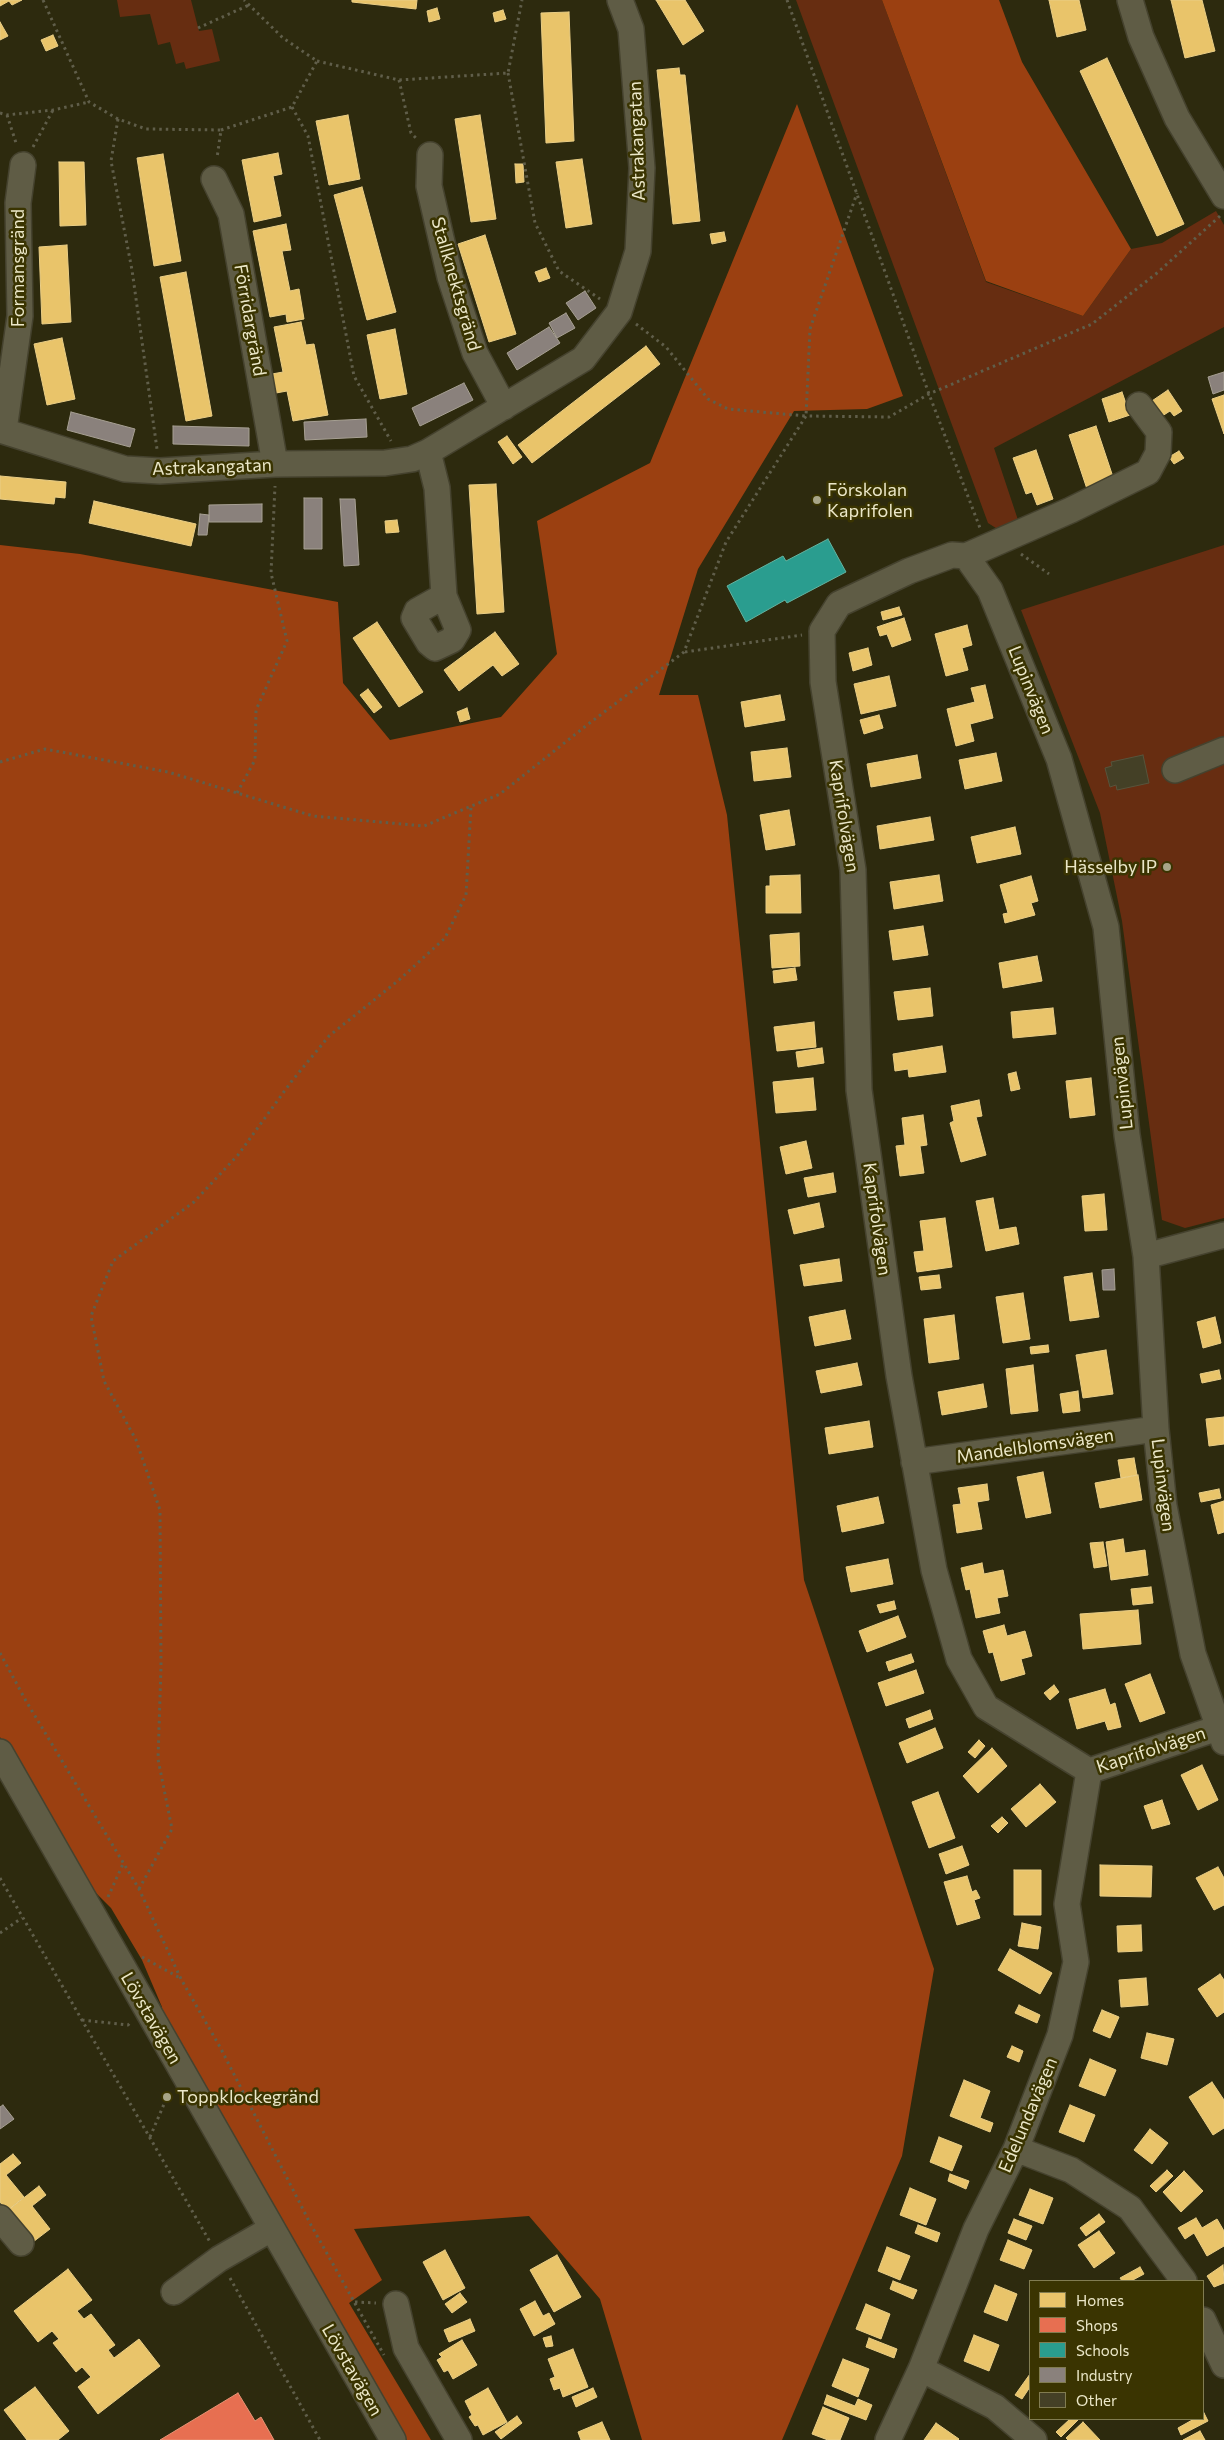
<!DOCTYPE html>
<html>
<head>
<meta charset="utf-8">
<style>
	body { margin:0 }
	#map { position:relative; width:1224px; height:2440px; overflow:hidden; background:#2d2a0e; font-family:Commissioner,sans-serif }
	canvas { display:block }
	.legend { position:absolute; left:1029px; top:2280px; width:175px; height:140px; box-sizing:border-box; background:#3a3401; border:1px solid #817c51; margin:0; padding:6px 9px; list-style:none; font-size:15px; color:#ebe7c8 }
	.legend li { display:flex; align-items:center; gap:10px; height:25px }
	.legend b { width:25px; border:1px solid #817c51 }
</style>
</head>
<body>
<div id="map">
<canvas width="1224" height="2440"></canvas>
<ul class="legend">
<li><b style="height:14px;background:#e9c46a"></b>Homes</li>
<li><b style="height:14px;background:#e76f51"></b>Shops</li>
<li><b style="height:14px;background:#2a9d8f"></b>Schools</li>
<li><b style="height:14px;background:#8a817c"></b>Industry</li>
<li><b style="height:14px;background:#444026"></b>Other</li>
</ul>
</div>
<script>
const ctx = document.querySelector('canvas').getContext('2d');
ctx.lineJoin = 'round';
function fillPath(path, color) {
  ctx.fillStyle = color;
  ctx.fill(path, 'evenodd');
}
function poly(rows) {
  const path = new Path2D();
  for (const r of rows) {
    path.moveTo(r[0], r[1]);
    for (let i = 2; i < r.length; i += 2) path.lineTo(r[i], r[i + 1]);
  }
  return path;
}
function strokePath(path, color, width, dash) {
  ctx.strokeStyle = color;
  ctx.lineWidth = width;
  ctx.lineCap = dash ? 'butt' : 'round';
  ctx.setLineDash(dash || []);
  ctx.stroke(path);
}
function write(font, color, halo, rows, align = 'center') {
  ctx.font = font + ' Commissioner,sans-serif';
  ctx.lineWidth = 5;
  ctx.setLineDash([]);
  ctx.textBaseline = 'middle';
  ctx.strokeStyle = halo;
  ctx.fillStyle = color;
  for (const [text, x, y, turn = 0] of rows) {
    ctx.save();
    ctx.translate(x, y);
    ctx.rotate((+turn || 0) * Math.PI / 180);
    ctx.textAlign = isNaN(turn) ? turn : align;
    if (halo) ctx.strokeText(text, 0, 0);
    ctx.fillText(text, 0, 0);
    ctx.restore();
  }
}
fillPath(poly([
	[117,0,191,0,199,31,212,29,220,61,186,69,184,62,176,64,170,42,158,45,150,14,120,17],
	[796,0,882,0,986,282,1083,316,1131,249,1162,243,1216,211,1224,225,1224,327,994,448,1018,520,999,530,988,523],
	[1224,545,1224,1218,1185,1228,1162,1220,1122,921,1100,813,1021,610]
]), '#672d11');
fillPath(poly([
	[882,0,999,0,1022,62,1131,249,1083,316,986,281],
	[797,104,903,396,867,409,794,411,698,569,659,695,698,695,727,815,804,1580,934,1969,902,2156,782,2440,642,2440,600,2299,529,2216,354,2229,382,2280,349,2303,431,2440,402,2440,159,2013,162,2007,142,1960,111,1908,84,1881,0,1737,0,545,80,554,338,602,343,683,390,740,501,717,557,654,537,521,650,463]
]), '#9b4011');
const homes = poly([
	[0,0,22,0,12,5,9,1,0,6,0,0],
	[352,0,417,0,416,9,352,2,352,0],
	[656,0,685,0,704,31,683,45,656,0],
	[1049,0,1079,0,1086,30,1057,37,1049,0],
	[1171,0,1202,0,1215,51,1185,58,1171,0],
	[437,8,440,19,429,22,427,11,437,8],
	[503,10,506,19,495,22,493,13,503,10],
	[569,12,574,141,546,143,541,13,569,12],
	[0,22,8,36,0,40,0,22],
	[53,35,58,46,46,51,41,40,53,35],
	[1107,58,1184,224,1157,236,1080,71,1107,58],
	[679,68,680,75,685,75,700,221,673,224,657,70,679,68],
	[348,115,360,179,329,185,316,121,348,115],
	[480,115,496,219,471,222,455,119,480,115],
	[278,153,282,174,273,176,281,216,254,222,242,160,278,153],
	[163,154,181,261,154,266,137,158,163,154],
	[582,159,592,224,566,228,556,162,582,159],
	[59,162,84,162,86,225,60,226,59,162],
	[515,164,523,164,524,182,516,183,515,164],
	[362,187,396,312,367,320,334,195,362,187],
	[286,224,291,250,282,251,290,291,299,289,304,319,287,322,286,314,270,317,253,231,286,224],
	[724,232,726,241,712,244,710,234,724,232],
	[485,235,516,334,489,342,458,244,485,235],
	[67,245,71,322,42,324,39,247,67,245],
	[546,268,550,278,539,282,535,272,546,268],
	[186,272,212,416,186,421,160,277,186,272],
	[301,322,306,345,314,344,328,415,293,421,287,391,276,393,272,374,283,372,274,327,301,322],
	[395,329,407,394,380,399,367,335,395,329],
	[62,338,75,399,47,405,34,344,62,338],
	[646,346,660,364,532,463,518,445,646,346],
	[1168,390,1182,411,1174,416,1170,411,1156,420,1146,405,1168,390],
	[1122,392,1130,415,1109,422,1102,399,1122,392],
	[1224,395,1224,434,1212,399,1224,395],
	[1096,426,1114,480,1087,489,1069,435,1096,426],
	[507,436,522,457,513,464,498,442,507,436],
	[1036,450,1053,499,1037,505,1032,492,1026,494,1013,458,1036,450],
	[1179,451,1184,458,1174,464,1169,457,1179,451],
	[0,476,66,482,65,498,55,497,54,504,0,499,0,476],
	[496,484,504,612,477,614,469,485,496,484],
	[94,501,196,524,191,546,89,523,94,501],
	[397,520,399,532,386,533,385,521,397,520],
	[899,607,902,615,883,620,881,612,899,607],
	[904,618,911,640,892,647,887,634,880,636,877,627,904,618],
	[377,622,423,692,399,707,353,638,377,622],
	[967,625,972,645,962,648,968,670,946,676,935,634,967,625],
	[495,632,519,664,502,676,493,665,459,691,444,670,495,632],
	[868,648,872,665,853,671,849,653,868,648],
	[889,676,896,706,861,714,854,684,889,676],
	[985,685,993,718,970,724,974,741,956,746,947,709,975,702,971,688,985,685],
	[368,689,382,707,374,713,360,695,368,689],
	[780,695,785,720,745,727,741,702,780,695],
	[467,708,470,719,460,722,457,712,467,708],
	[879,715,883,728,864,734,860,720,879,715],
	[787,748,791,777,754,781,751,752,787,748],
	[996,753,1002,781,965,789,959,760,996,753],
	[917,755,921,778,871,787,867,764,917,755],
	[789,810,795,845,766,850,760,815,789,810],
	[930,817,934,840,880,849,877,826,930,817],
	[1015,827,1021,854,977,863,971,837,1015,827],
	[800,875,801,913,766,913,766,886,770,886,770,876,800,875],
	[939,875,943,901,894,909,890,882,939,875],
	[1031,876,1038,901,1031,903,1035,915,1005,923,1003,914,1008,913,1000,885,1031,876],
	[923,926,928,955,893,960,889,931,923,926],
	[799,933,800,966,772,968,770,935,799,933],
	[1037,956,1042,981,1003,988,999,963,1037,956],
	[795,968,797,980,774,983,773,971,795,968],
	[930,988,933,1016,898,1020,894,992,930,988],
	[1053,1008,1056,1034,1013,1038,1011,1012,1053,1008],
	[814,1022,816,1047,777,1051,774,1027,814,1022],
	[942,1046,946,1072,909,1077,908,1069,895,1071,893,1054,942,1046],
	[822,1048,824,1063,798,1067,796,1052,822,1048],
	[1016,1072,1020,1089,1011,1091,1008,1074,1016,1072],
	[813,1078,816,1110,776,1113,773,1082,813,1078],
	[1091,1078,1095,1115,1070,1118,1066,1081,1091,1078],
	[979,1100,982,1116,976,1117,986,1155,961,1162,950,1123,954,1121,951,1106,979,1100],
	[923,1115,927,1145,920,1146,924,1173,900,1176,896,1146,905,1145,902,1118,923,1115],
	[806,1141,812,1168,786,1174,780,1147,806,1141],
	[833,1173,836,1192,808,1197,804,1178,833,1173],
	[1104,1194,1107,1230,1085,1231,1082,1196,1104,1194],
	[993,1198,999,1230,1016,1227,1019,1244,986,1251,976,1201,993,1198],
	[819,1203,824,1227,794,1234,788,1210,819,1203],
	[945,1218,952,1267,917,1272,914,1252,924,1251,920,1221,945,1218],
	[839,1259,842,1281,804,1286,800,1265,839,1259],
	[1092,1273,1099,1317,1070,1321,1064,1277,1092,1273],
	[939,1275,941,1288,921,1290,919,1277,939,1275],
	[1023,1293,1030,1339,1003,1343,996,1297,1023,1293],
	[845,1310,851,1339,815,1346,809,1317,845,1310],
	[954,1315,959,1359,929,1363,924,1319,954,1315],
	[1215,1317,1221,1343,1203,1348,1197,1322,1215,1317],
	[1048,1345,1049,1352,1031,1354,1030,1347,1048,1345],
	[1106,1350,1113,1394,1083,1398,1076,1355,1106,1350],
	[857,1363,862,1385,821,1393,816,1371,857,1363],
	[1033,1365,1038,1411,1011,1414,1006,1369,1033,1365],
	[1219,1370,1221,1379,1202,1383,1200,1374,1219,1370],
	[983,1384,987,1407,942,1415,938,1392,983,1384],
	[1078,1391,1080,1411,1063,1413,1060,1394,1078,1391],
	[1224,1417,1224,1444,1209,1446,1206,1419,1224,1417],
	[869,1421,873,1447,829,1454,825,1428,869,1421],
	[1134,1458,1137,1475,1121,1478,1118,1460,1134,1458],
	[1043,1472,1051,1513,1026,1518,1017,1477,1043,1472],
	[1138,1475,1142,1500,1100,1508,1095,1483,1138,1475],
	[987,1484,989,1500,977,1502,982,1529,957,1533,953,1505,961,1504,958,1488,987,1484],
	[1219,1489,1221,1498,1201,1502,1199,1493,1219,1489],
	[878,1497,884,1523,842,1532,837,1506,878,1497],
	[1224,1501,1224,1532,1218,1534,1211,1505,1224,1501],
	[1123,1539,1125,1553,1145,1550,1148,1575,1111,1580,1106,1542,1123,1539],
	[1103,1542,1107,1566,1094,1568,1090,1543,1103,1542],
	[888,1559,893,1584,851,1592,846,1567,888,1559],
	[982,1563,984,1574,1003,1570,1008,1596,997,1598,1000,1613,976,1618,970,1589,966,1590,961,1568,982,1563],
	[1151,1587,1153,1603,1133,1605,1131,1589,1151,1587],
	[894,1601,896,1609,880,1613,877,1605,894,1601],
	[1138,1610,1141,1644,1083,1649,1080,1614,1138,1610],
	[898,1616,906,1637,867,1652,859,1631,898,1616],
	[1004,1625,1007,1636,1025,1631,1032,1656,1021,1659,1025,1674,1001,1681,993,1652,989,1653,983,1631,1004,1625],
	[911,1654,914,1662,889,1671,886,1662,911,1654],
	[916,1670,924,1693,886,1706,878,1683,916,1670],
	[1150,1674,1165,1713,1140,1722,1125,1684,1150,1674],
	[1054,1685,1059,1692,1050,1700,1044,1693,1054,1685],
	[1105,1689,1110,1705,1115,1703,1121,1727,1108,1730,1105,1721,1077,1729,1069,1699,1105,1689],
	[930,1710,933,1719,909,1728,906,1719,930,1710],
	[935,1728,943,1748,907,1763,899,1743,935,1728],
	[979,1740,985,1746,975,1758,968,1752,979,1740],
	[992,1748,1007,1766,978,1793,963,1776,992,1748],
	[1202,1765,1218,1800,1198,1810,1181,1775,1202,1765],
	[1040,1784,1056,1802,1026,1827,1011,1809,1040,1784],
	[938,1792,955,1838,929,1848,912,1802,938,1792],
	[1162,1800,1170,1824,1152,1829,1144,1806,1162,1800],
	[1002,1817,1008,1823,998,1833,991,1826,1002,1817],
	[962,1846,969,1865,946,1874,939,1854,962,1846],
	[1100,1865,1152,1866,1151,1897,1100,1896,1100,1865],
	[1218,1867,1224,1878,1224,1905,1214,1910,1196,1878,1218,1867],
	[1014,1870,1041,1870,1041,1915,1014,1915,1014,1870],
	[967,1876,972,1892,976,1890,980,1898,974,1900,980,1918,957,1925,944,1882,967,1876],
	[1022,1923,1041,1927,1038,1949,1018,1946,1022,1923],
	[1141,1925,1142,1951,1118,1952,1117,1926,1141,1925],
	[1010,1949,1052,1973,1040,1994,998,1970,1010,1949],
	[1220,1974,1224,1980,1224,2012,1217,2017,1198,1989,1220,1974],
	[1146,1978,1148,2005,1121,2007,1119,1980,1146,1978],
	[1019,2005,1040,2015,1037,2023,1015,2013,1019,2005],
	[1102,2010,1119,2017,1110,2038,1093,2031,1102,2010],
	[1147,2033,1174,2039,1167,2065,1141,2058,1147,2033],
	[1012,2046,1023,2051,1019,2062,1007,2057,1012,2046],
	[1090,2059,1116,2070,1105,2096,1079,2086,1090,2059],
	[964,2080,990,2091,980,2118,993,2123,990,2132,950,2116,964,2080],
	[1212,2082,1224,2100,1224,2128,1213,2135,1189,2097,1212,2082],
	[1070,2105,1095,2115,1084,2142,1059,2132,1070,2105],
	[1150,2129,1168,2143,1152,2164,1134,2150,1150,2129],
	[939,2137,962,2146,952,2171,930,2162,939,2137],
	[13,2154,21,2163,6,2175,24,2197,7,2211,0,2202,0,2164,13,2154],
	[1167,2170,1173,2176,1156,2192,1150,2186,1167,2170],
	[1184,2171,1203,2191,1181,2212,1163,2192,1184,2171],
	[950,2174,969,2181,966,2189,948,2181,950,2174],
	[39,2186,46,2195,32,2206,50,2229,33,2242,7,2211,39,2186],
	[910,2188,936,2199,926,2225,900,2215,910,2188],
	[1030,2189,1053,2198,1043,2224,1019,2215,1030,2189],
	[1099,2214,1105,2222,1086,2236,1080,2228,1099,2214],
	[1196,2218,1202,2228,1217,2219,1224,2231,1224,2246,1207,2256,1194,2233,1185,2239,1178,2228,1196,2218],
	[1014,2219,1032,2226,1026,2240,1008,2233,1014,2219],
	[918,2225,940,2233,937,2242,915,2233,918,2225],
	[1099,2231,1115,2253,1094,2268,1078,2245,1099,2231],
	[1008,2240,1032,2250,1024,2269,1000,2260,1008,2240],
	[887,2247,910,2256,900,2280,878,2271,887,2247],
	[445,2250,465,2288,443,2300,423,2262,445,2250],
	[557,2255,581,2297,554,2312,530,2270,557,2255],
	[1223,2265,1224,2283,1214,2287,1207,2276,1223,2265],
	[1140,2267,1144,2274,1131,2281,1122,2281,1120,2278,1140,2267],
	[68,2269,92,2300,77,2311,84,2319,91,2314,115,2345,108,2350,114,2358,139,2339,160,2366,98,2414,78,2387,91,2377,82,2367,76,2372,53,2343,59,2339,52,2331,38,2342,14,2311,68,2269],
	[893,2281,917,2290,913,2299,890,2289,893,2281],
	[995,2285,1017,2294,1007,2321,984,2312,995,2285],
	[460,2293,467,2302,452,2313,445,2304,460,2293],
	[535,2301,543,2316,549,2313,555,2324,534,2336,520,2309,535,2301],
	[866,2304,890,2314,881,2339,856,2329,866,2304],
	[470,2319,475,2331,449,2342,444,2330,470,2319],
	[974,2335,999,2345,989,2371,964,2361,974,2335],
	[551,2336,553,2346,546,2347,543,2338,551,2336],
	[869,2338,897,2349,894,2358,866,2347,869,2338],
	[462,2340,477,2365,453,2379,448,2370,444,2372,437,2360,442,2357,439,2354,462,2340],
	[573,2349,588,2387,563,2397,560,2388,554,2390,550,2379,555,2377,548,2359,573,2349],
	[843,2359,869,2369,858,2397,832,2386,843,2359],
	[1030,2374,1030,2387,1022,2399,1015,2395,1030,2374],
	[35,2387,69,2431,58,2440,27,2440,4,2410,35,2387],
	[488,2388,507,2422,483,2435,478,2425,475,2426,469,2417,472,2415,465,2401,488,2388],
	[593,2388,597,2397,576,2407,572,2397,593,2388],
	[827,2395,855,2406,858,2399,872,2405,866,2420,824,2404,827,2395],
	[823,2407,849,2418,840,2440,828,2440,812,2434,823,2407],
	[1204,2413,1208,2421,1181,2435,1178,2428,1194,2419,1203,2419,1204,2413],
	[517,2416,522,2423,501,2439,495,2432,517,2416],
	[1070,2419,1079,2419,1061,2437,1056,2432,1070,2419],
	[602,2422,610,2440,581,2440,578,2432,602,2422],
	[1083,2422,1100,2440,1068,2440,1066,2438,1083,2422],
	[936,2423,959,2439,958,2440,924,2440,936,2423],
	[1200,2431,1205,2440,1183,2440,1200,2431]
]);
fillPath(homes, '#e9c46a');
strokePath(homes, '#eace86', 1);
const shops = poly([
	[238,2393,255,2421,261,2417,274,2440,160,2440,238,2393]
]);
fillPath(shops, '#e76f51');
strokePath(shops, '#e89375', 1);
const schools = poly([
	[828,539,846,572,787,603,785,600,746,622,727,586,783,556,786,561,828,539]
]);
fillPath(schools, '#2a9d8f');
strokePath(schools, '#64b3a0', 1);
const industry = poly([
	[585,291,596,308,578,320,566,303,585,291],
	[566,313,575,328,557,338,549,323,566,313],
	[549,327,560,343,517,370,507,353,549,327],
	[1224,372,1224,390,1213,394,1208,377,1224,372],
	[464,383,473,400,420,426,412,408,464,383],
	[71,412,135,429,130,447,67,430,71,412],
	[366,419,367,437,305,440,304,422,366,419],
	[173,426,249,428,249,446,173,444,173,426],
	[304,498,322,498,322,549,304,549,304,498],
	[340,499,355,499,359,565,344,566,340,499],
	[262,504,262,522,209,522,209,505,262,504],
	[200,514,209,515,207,535,198,535,200,514],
	[1114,1269,1115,1290,1103,1290,1102,1270,1114,1269],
	[3,2105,14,2119,0,2129,0,2107,3,2105]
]);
fillPath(industry, '#8a817c');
strokePath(industry, '#a7a093', 1);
const building = poly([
	[1143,755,1149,783,1117,790,1116,785,1110,787,1105,768,1112,766,1111,762,1143,755]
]);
fillPath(building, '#444026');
strokePath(building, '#57543c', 1);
const minor = poly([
	[1130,0,1141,37,1177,118,1224,196],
	[430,155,429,186,450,277,475,353,504,407],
	[214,179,231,214,275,464],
	[1139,405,1159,432,1158,453,1148,472,1071,510,966,556,952,555,909,571,839,604,822,631,823,682,853,870,859,1090,875,1204,899,1376,934,1570,959,1659,986,1707,1089,1771,1218,1728],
	[0,430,125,469,160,471,275,464,385,463,412,459,428,452,583,359,619,312,638,251,642,168,631,29,620,0],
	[4,430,20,316,18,203,23,165],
	[428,452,437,488,444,596,458,630,452,640,435,648,429,643,414,618,417,611,444,596],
	[966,556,990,590,1059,759,1106,927,1127,1135,1146,1256,1156,1429,1164,1506,1193,1654,1224,1742],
	[1175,770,1224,750],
	[1146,1256,1224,1235],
	[914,1462,1156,1429],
	[0,1752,393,2440],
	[1016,2149,1071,2170,1130,2208,1184,2281],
	[0,2218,21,2243],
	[174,2292,219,2259,271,2229],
	[396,2304,406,2348,459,2440],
	[1203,2320,1224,2365],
	[921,2369,995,2407,1034,2440],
	[888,2440,921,2369,976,2229,1016,2149,1060,2035,1076,1962,1067,1904,1089,1771]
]);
strokePath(minor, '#45422e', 28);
strokePath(poly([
	[43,0,89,102,118,119,146,129,221,130,217,158],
	[787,0,929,394,980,528],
	[198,28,249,5],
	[317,61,399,80,508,73,522,0],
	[508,73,535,223,559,271,600,299],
	[399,80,411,133,417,139],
	[292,107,308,136,354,376,391,441],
	[0,113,7,115,53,110,89,102],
	[7,115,17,146],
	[118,119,111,161,132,270,157,449],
	[221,130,292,107,317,61,283,38,244,0],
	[33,147,53,110],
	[636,324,666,347,708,399,728,409,806,416,810,329,857,193],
	[1021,554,1049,574],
	[685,652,802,635],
	[0,762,45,749,168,772,313,816,424,826,500,794,587,725,684,652,726,542,806,416,889,417,929,394,1092,324,1157,273,1220,216],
	[237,793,255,760,256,710,287,641,271,573,275,486],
	[0,1653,26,1701,139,1889,181,1979,220,2047,311,2225,384,2355],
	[0,1878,210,2242],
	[139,1889,172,1829,158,1759,161,1667,160,1510,136,1440,104,1381,91,1316,113,1261,194,1202,238,1155,291,1082,329,1036,399,980,445,938,466,895,471,806],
	[108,1897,123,1864],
	[0,1933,22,1918],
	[142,1957,180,1978],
	[82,2020,128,2025,130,2023],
	[150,2137,167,2097],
	[230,2278,320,2440],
	[355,2302,376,2303]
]), '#605e4a', 3, [2.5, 4]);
strokePath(minor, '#5f5c45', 25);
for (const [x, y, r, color] of [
	[817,500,5,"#a8a587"],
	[1167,867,5,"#a8a587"],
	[167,2097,5,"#a8a587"]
]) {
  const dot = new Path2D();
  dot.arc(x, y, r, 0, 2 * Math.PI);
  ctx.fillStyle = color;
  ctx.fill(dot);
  strokePath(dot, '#3a3401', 2);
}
write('18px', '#ebe7c8', '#3a3401', [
	["Astrakangatan",637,141,-92],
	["Formansgränd",18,268,-90],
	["Stallknektsgränd",456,284,74],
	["Förridargränd",250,320,80],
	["Astrakangatan",212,467,-2],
	["Lupinvägen",1031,690,68],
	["Kaprifolvägen",844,816,81],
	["Lupinvägen",1122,1083,-96],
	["Kaprifolvägen",877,1219,82],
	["Mandelblomsvägen",1035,1446,-8],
	["Lupinvägen",1163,1485,83],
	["Kaprifolvägen",1151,1750,-18],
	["Lövstavägen",151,2018,60],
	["Edelundavägen",1028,2115,-67],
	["Lövstavägen",352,2370,60]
]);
write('18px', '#ebe7c8', '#3a3401', [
	["Förskolan",827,490],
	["Kaprifolen",827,511],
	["Hässelby IP",1157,867,"right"],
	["Toppklockegränd",177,2097]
], 'left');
</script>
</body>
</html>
